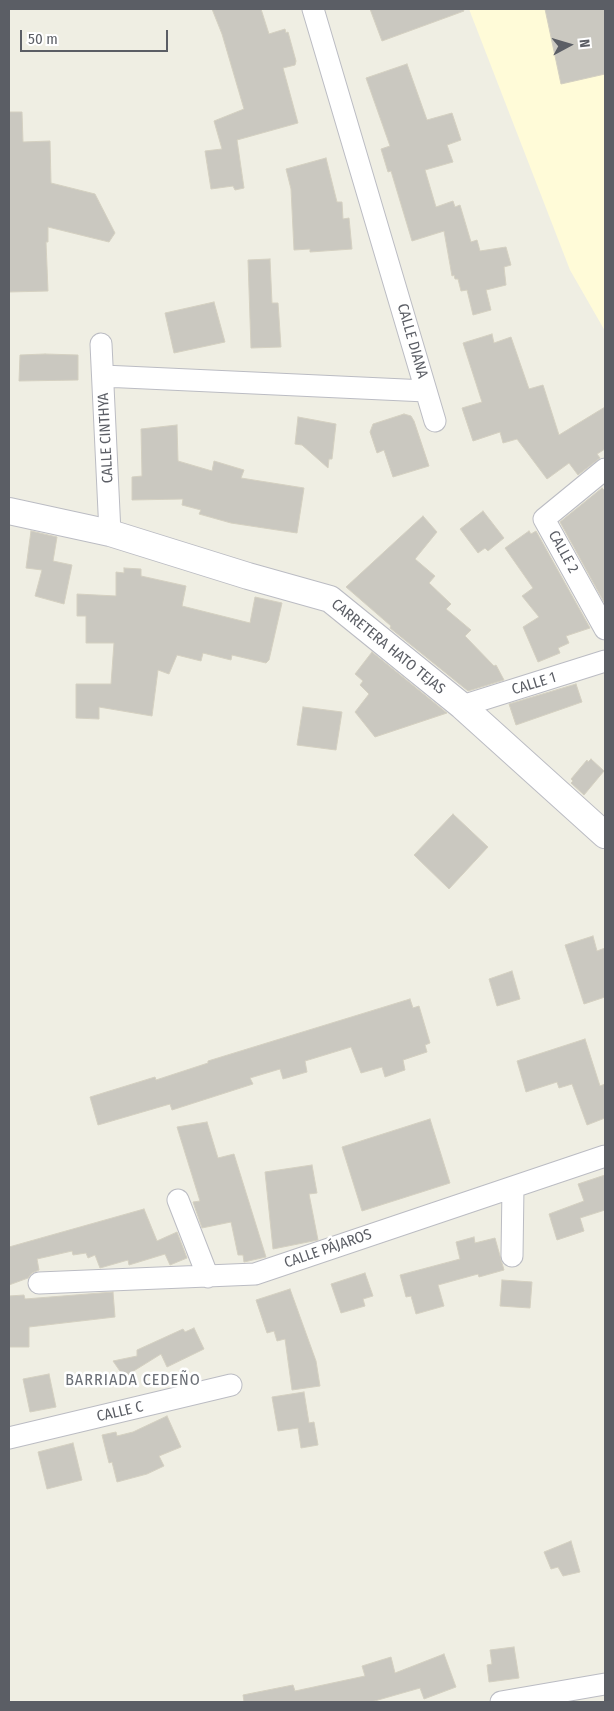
<!DOCTYPE html>
<html>
<head>
<meta charset="utf-8">
<style>
	body { margin:0 }
	#map { position:relative; width:614px; height:1711px; overflow:hidden; background:#efeee3; font-family:"Fira Sans Condensed",sans-serif }
	canvas { display:block }
	.frame { position:absolute; inset:0; border:10px solid #5b5e65; pointer-events:none }
	.north { position:absolute; left:544px; top:20px; width:50px; height:50px; -webkit-text-stroke:4px #fff; paint-order:stroke; rotate:84deg; font-size:14px; font-weight:700; line-height:20px; text-align:center; color:#5b5e65 }
	.north::after { content:''; display:block; margin:auto; width:18px; height:22px; background:#5b5e65; clip-path:polygon(50% 0,100% 100%,50% 72%,0 100%) }
	.scale { position:absolute; left:20px; top:30px; width:148px; height:22px; box-sizing:border-box; border:2px solid #5b5e65; border-top:0; padding-left:6px; font-size:15px; line-height:18px; white-space:nowrap; color:#5b5e65; -webkit-text-stroke:4px #fff; paint-order:stroke }
</style>
</head>
<body>
<div id="map">
<canvas width="614" height="1711"></canvas>
<div class="frame"></div>
<div class="north">N</div>
<div class="scale">50 m</div>
</div>
<script>
const ctx = document.querySelector('canvas').getContext('2d');
ctx.lineJoin = 'round';
function fillPath(path, color) {
  ctx.fillStyle = color;
  ctx.fill(path, 'evenodd');
}
function poly(rows) {
  const path = new Path2D();
  for (const r of rows) {
    path.moveTo(r[0], r[1]);
    for (let i = 2; i < r.length; i += 2) path.lineTo(r[i], r[i + 1]);
  }
  return path;
}
function strokePath(path, color, width, dash) {
  ctx.strokeStyle = color;
  ctx.lineWidth = width;
  ctx.lineCap = dash ? 'butt' : 'round';
  ctx.setLineDash(dash || []);
  ctx.stroke(path);
}
function write(font, color, halo, rows, align = 'center') {
  ctx.font = font + ' "Fira Sans Condensed",sans-serif';
  ctx.lineWidth = 5;
  ctx.setLineDash([]);
  ctx.textBaseline = 'middle';
  ctx.strokeStyle = halo;
  ctx.fillStyle = color;
  for (const [text, x, y, turn = 0] of rows) {
    ctx.save();
    ctx.translate(x, y);
    ctx.rotate((+turn || 0) * Math.PI / 180);
    ctx.textAlign = isNaN(turn) ? turn : align;
    if (halo) ctx.strokeText(text, 0, 0);
    ctx.fillText(text, 0, 0);
    ctx.restore();
  }
}
fillPath(poly([
	[469,9,605,9,605,331,570,270]
]), '#fffbd8');
const building = poly([
	[212,9,261,9,269,34,285,29,286,33,288,32,296,61,295,65,283,68,298,123,237,140,244,188,235,190,233,186,211,189,205,151,222,149,214,121,244,109,222,34,212,9],
	[370,9,463,9,464,11,382,41,370,9],
	[545,9,605,9,605,74,561,84,545,9],
	[407,64,427,120,452,113,461,140,447,145,453,162,425,170,436,207,453,201,455,207,460,205,471,242,477,240,480,251,506,247,511,265,504,267,506,285,486,290,491,310,473,315,467,290,461,291,458,279,455,279,454,275,452,276,444,231,412,241,391,171,388,172,381,149,390,146,366,78,407,64],
	[9,112,22,112,23,142,50,141,51,183,95,194,115,233,109,242,48,227,48,242,46,242,48,291,9,292,9,112],
	[326,158,337,202,342,202,343,219,349,218,352,249,310,252,310,249,294,250,291,189,286,169,326,158],
	[270,259,272,303,278,303,281,347,251,348,248,260,270,259],
	[214,302,225,342,174,353,165,313,214,302],
	[492,334,494,343,511,337,529,389,543,385,559,435,605,407,605,449,597,454,600,458,578,475,569,463,547,479,517,439,503,443,500,432,473,441,462,408,482,402,463,343,492,334],
	[45,354,78,355,78,380,19,381,20,355,45,354],
	[404,414,411,416,414,421,429,466,393,477,384,450,377,453,370,432,373,424,404,414],
	[298,417,336,424,332,459,329,459,328,468,302,445,295,444,298,417],
	[177,425,178,461,212,471,214,461,244,470,241,478,304,488,297,533,231,523,199,514,201,510,182,505,183,499,132,500,132,477,142,476,141,429,177,425],
	[602,488,605,491,605,604,560,522,602,488],
	[483,511,504,538,488,551,485,548,478,553,460,529,483,511],
	[423,516,437,532,415,559,435,576,429,583,451,604,446,609,471,630,465,636,494,666,496,665,504,680,468,691,390,628,391,626,346,587,423,516],
	[31,531,57,537,53,561,72,565,64,604,35,596,42,570,26,568,31,531],
	[529,531,531,534,536,531,590,628,566,636,569,643,558,648,560,653,538,662,523,627,539,617,522,596,533,588,505,548,529,531],
	[124,568,141,569,141,576,186,586,182,606,250,623,255,597,282,603,269,660,266,663,232,655,231,660,203,653,201,661,177,655,169,674,158,670,152,716,99,707,99,719,76,718,76,684,111,684,114,643,86,643,86,616,77,616,77,594,116,596,116,572,124,573,124,568],
	[372,652,447,713,375,737,355,712,369,694,360,685,363,681,355,674,372,652],
	[576,684,582,702,516,725,509,704,576,684],
	[303,707,342,712,336,750,297,745,303,707],
	[591,759,604,771,584,795,571,783,573,781,571,779,587,760,588,762,591,759],
	[453,814,488,847,449,889,414,855,453,814],
	[593,936,597,951,605,948,605,997,584,1004,565,945,593,936],
	[512,971,520,999,497,1006,489,979,512,971],
	[410,999,413,1008,419,1006,430,1043,425,1045,427,1052,403,1060,405,1070,385,1077,382,1067,361,1073,351,1047,305,1061,307,1072,283,1079,280,1069,250,1078,253,1084,172,1110,170,1104,98,1125,90,1097,155,1077,156,1080,208,1063,208,1061,410,999],
	[585,1039,600,1086,605,1084,605,1118,587,1125,572,1084,559,1088,557,1082,526,1092,517,1061,585,1039],
	[430,1119,450,1183,362,1211,342,1147,430,1119],
	[207,1122,218,1158,234,1154,266,1257,244,1262,243,1255,238,1255,231,1222,202,1228,193,1202,200,1201,177,1127,207,1122],
	[312,1165,317,1193,309,1194,318,1240,273,1249,265,1172,312,1165],
	[605,1175,605,1210,580,1218,584,1231,557,1240,549,1214,584,1201,578,1184,605,1175],
	[144,1209,157,1241,177,1232,187,1258,170,1265,165,1254,129,1265,128,1260,100,1268,95,1255,88,1258,86,1253,73,1255,72,1251,37,1259,39,1270,32,1273,28,1278,9,1285,9,1247,144,1209],
	[474,1237,475,1243,495,1238,504,1270,479,1277,478,1274,438,1285,444,1306,416,1314,411,1296,406,1297,400,1275,460,1259,456,1242,474,1237],
	[365,1273,373,1296,363,1299,365,1306,341,1313,331,1284,365,1273],
	[502,1280,532,1282,530,1308,500,1306,502,1280],
	[290,1289,316,1361,320,1386,292,1390,285,1339,277,1341,274,1331,267,1333,256,1300,290,1289],
	[113,1292,115,1317,29,1327,29,1347,9,1347,9,1296,24,1295,25,1299,113,1292],
	[194,1328,204,1349,167,1367,161,1354,124,1377,113,1361,137,1356,137,1350,183,1329,185,1332,194,1328],
	[49,1374,56,1407,30,1412,23,1379,49,1374],
	[304,1392,309,1423,314,1422,318,1445,301,1448,298,1428,278,1431,272,1397,304,1392],
	[167,1416,181,1447,159,1456,164,1466,147,1474,117,1482,112,1462,109,1463,102,1435,116,1432,117,1436,133,1432,167,1416],
	[73,1443,82,1480,47,1489,38,1452,73,1443],
	[571,1541,580,1572,563,1576,558,1567,551,1569,544,1552,571,1541],
	[514,1647,519,1678,489,1682,487,1665,492,1664,490,1650,514,1647],
	[444,1654,456,1687,424,1699,420,1688,371,1702,244,1702,243,1695,293,1685,295,1691,365,1676,362,1666,391,1657,395,1673,444,1654]
]);
fillPath(building, '#cac8c0');
strokePath(building, '#d4d0c1', 1);
const minor = poly([
	[313,9,435,421],
	[101,344,110,533],
	[103,376,426,391],
	[605,469,544,519,605,629],
	[462,706,605,661],
	[178,1200,208,1277],
	[512,1256,513,1187],
	[39,1283,255,1274,605,1156],
	[9,1438,231,1385],
	[501,1702,605,1684]
]);
const tertiary = poly([
	[9,511,110,533,248,576,330,599,462,706,605,835]
]);
strokePath(minor, '#bbbcc3', 23);
strokePath(tertiary, '#bbbcc3', 28);
strokePath(minor, '#fff', 21);
strokePath(tertiary, '#fff', 26);
write('15px', '#5b5e65', '#fff', [
	["CALLE DIANA",412,341,74],
	["CALLE CINTHYA",106,438,-93],
	["CALLE 2",563,552,61],
	["CARRETERA HATO TEJAS",388,647,39],
	["CALLE 1",534,684,-17],
	["CALLE PÁJAROS",328,1249,-19],
	["CALLE C",120,1412,-13]
]);
ctx.letterSpacing = '1px';
write('16px', '#6c7077', '#fff', [
	["BARRIADA CEDEÑO",133,1381]
]);
ctx.letterSpacing = '0px';
</script>
</body>
</html>
